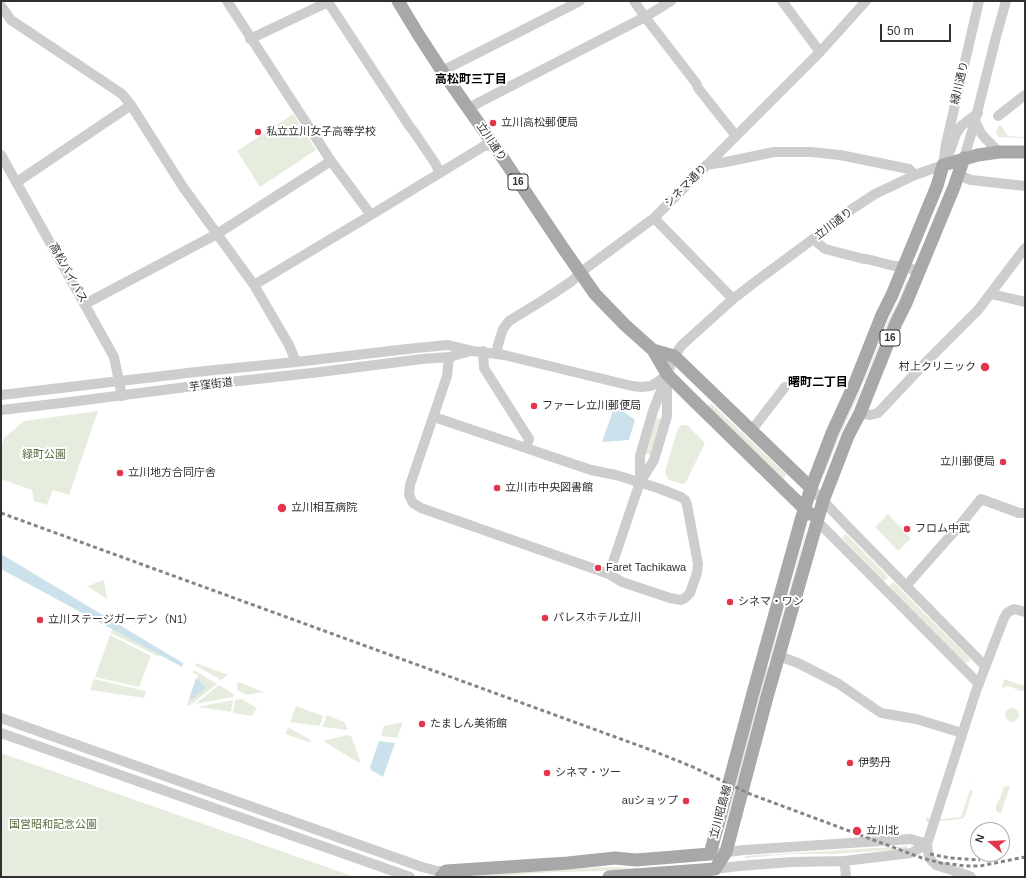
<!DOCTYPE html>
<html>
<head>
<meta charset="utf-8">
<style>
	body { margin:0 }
	#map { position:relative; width:1026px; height:878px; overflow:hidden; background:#fff; font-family:Arial,sans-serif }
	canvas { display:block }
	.frame { position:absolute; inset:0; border:2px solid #303030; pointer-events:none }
	.north { position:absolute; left:970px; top:822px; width:40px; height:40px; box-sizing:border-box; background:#fff; border:1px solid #acacac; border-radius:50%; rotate:289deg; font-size:11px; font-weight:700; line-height:16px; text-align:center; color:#303030 }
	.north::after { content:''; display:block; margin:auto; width:14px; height:18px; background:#e4354d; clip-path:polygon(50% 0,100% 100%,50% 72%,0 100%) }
	.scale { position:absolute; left:880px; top:24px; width:71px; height:18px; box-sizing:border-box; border:2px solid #303030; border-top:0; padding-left:5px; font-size:12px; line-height:14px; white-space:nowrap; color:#303030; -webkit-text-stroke:3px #fff; paint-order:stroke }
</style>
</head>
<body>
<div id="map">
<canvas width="1026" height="878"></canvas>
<div class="frame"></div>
<div class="north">N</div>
<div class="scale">50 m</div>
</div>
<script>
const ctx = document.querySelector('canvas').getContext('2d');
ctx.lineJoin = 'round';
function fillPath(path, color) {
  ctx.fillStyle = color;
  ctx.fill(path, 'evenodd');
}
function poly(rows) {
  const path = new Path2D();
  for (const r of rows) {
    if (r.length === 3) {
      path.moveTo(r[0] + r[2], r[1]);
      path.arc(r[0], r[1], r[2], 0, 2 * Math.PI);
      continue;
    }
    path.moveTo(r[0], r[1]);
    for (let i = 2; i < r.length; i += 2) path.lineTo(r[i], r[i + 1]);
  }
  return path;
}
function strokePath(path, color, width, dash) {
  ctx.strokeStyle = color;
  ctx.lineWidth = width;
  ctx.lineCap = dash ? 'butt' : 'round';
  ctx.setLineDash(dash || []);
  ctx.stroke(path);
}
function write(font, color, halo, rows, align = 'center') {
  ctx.font = font + ' Arial,"Noto Sans JP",sans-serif';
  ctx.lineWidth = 4;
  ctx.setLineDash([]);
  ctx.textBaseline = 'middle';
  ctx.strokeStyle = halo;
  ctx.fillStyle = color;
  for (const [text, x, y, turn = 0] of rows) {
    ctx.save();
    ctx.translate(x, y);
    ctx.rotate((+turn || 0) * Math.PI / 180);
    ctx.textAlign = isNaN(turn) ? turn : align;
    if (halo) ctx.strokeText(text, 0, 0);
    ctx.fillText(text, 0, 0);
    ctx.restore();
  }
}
fillPath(poly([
	[293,114,316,150,260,187,237,151],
	[1001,125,1008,136,1024,137,1024,138,999,137,996,133,998,126],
	[906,282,908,282,899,303,890,319,864,383,863,382,889,318,898,302],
	[860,389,861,390,840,435,824,474,822,473,839,434],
	[711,404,712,404,786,474,784,479,708,408,708,406],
	[98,411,69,495,53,490,47,505,34,501,32,490,1,479,1,447,4,438,24,421],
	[656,418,661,419,651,455,646,454],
	[681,425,686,425,688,426,705,443,686,482,683,484,669,480,668,479,665,472,677,431],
	[888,514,911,538,898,551,875,527],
	[806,533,806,534,785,615,770,662,769,661,783,614,805,534],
	[846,534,888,577,884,581,842,538],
	[104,580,107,599,87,586],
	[893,582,969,658,970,660,969,662,964,662,889,586],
	[112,629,159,654,160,655,159,657,111,633],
	[110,635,151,656,139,687,95,677],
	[196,663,228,675,221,680,195,665],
	[767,667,768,667,770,668,724,831,723,830],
	[194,670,217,684,189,706,187,705,198,675,193,673],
	[94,679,146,691,144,698,90,690],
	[1004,679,1025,686,1025,690,1022,691,1020,691,1009,686,1002,688,1002,687],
	[238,682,264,692,246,695,237,690],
	[219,685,234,694,233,697,195,704],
	[242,699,257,708,252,716,233,713,235,700],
	[233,700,231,712,197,707],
	[296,706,323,716,320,726,290,722],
	[1012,715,7],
	[327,715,344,722,348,730,322,727],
	[403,722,397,738,381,736,384,726],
	[288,727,312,741,308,742,285,734],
	[347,735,351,736,360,760,359,763,323,741],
	[1,753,355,877,1,877],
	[981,756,970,790,973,791,964,818,961,819,929,822,926,821,926,817,934,820,961,817],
	[1005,786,1010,786,1001,813,999,813,996,811,996,805,1001,796,1003,789],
	[907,846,907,849,834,854,791,854,745,858,745,856],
	[700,864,610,871,552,872,488,877,459,877,599,867,641,868]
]), '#e7edde');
fillPath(poly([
	[615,405,635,420,629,440,602,442],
	[1,554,183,663,182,667,1,569],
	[196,678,206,688,194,698,189,699],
	[379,741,395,743,383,777,371,770,370,767]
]), '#cbe1ec');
strokePath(poly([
	[227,1,331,161,371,215],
	[634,1,645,17,696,83,698,88,736,136],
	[782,1,820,52],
	[1,6,11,20,122,94,131,105,183,187,254,285,289,345,296,362],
	[250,39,328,2,410,127,414,132,435,163,440,173],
	[442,71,580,1],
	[469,109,478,103,645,17,671,1],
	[998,116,1025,95],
	[975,121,981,133,985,138,999,152],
	[950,151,956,134,961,126,978,113],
	[1,155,114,357,122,396],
	[964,158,975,121,996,37,1006,1],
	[706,165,726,162,774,152,811,152,840,155,909,169,915,175],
	[943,165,946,144,979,1],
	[958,175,971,180,1025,186],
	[17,182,131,105],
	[654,218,733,299],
	[813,239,825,249,864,259,867,259,894,266,904,266,919,272],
	[254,285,371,215,484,146,494,145],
	[991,294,1025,302],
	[85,304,217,234,331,161],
	[483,351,484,368,529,439,526,448],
	[496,353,500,338,503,329,509,321,545,299,572,281,581,272,654,218,820,52,866,1],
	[1,395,205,371,296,362,416,348,448,345,473,351,504,355,632,386,641,387,651,386,659,381,667,374],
	[1,410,62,403,202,385,312,373,422,359,449,357,471,351],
	[860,413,870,415,878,413,925,363,978,310,1025,248],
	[434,417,591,470,616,475,658,488,681,497,685,500,687,505,698,564,697,573,690,593,685,598,681,600,670,598,622,582,609,574,421,508,413,503,409,495,410,485,447,376,449,357],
	[751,431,785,387],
	[640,482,640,456,653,411,674,356,682,345,733,299,755,282,813,239,852,209,875,194,915,175,943,165],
	[811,488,848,527,985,666],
	[817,521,979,684],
	[609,574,640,482,654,460,667,416,667,380],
	[906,586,960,525,981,499,1019,513,1025,513],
	[779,656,798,663,839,684,881,713,916,719,962,733],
	[1,718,422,867,437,871,446,871,447,877],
	[1,733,410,877],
	[927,844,928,852,930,859,936,865,967,875,971,877],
	[720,853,744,850,911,839,927,844],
	[844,861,846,875,845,877],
	[715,869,739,866,792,862,844,861,911,853,927,844,976,691,1004,618,1007,613,1010,611,1014,609,1025,612]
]), '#cdcdcd', 10);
strokePath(poly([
	[398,1,418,34,442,71,494,145,563,248,595,294,625,325,653,350,667,374,693,400,810,514],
	[653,350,674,356,811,488],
	[441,877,446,871,568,863,615,858,636,860,710,854,753,693,801,520,811,488,832,433,855,383,882,315,892,295,937,186,943,165,978,155,999,152,1025,152],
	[609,877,715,869,726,852,767,697,823,501,848,436,860,413,896,323,906,303,954,187,964,158]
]), '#a8a8a8', 13);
strokePath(poly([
	[1,513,651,750,693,767,750,794,922,858,941,863,951,864,965,866,980,866,1025,857],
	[930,854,950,858,980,860]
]), '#858585', 3, [4, 3]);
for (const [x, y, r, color] of [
	[493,123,4,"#e4354d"],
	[258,132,4,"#e4354d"],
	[985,367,5,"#e4354d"],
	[534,406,4,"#e4354d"],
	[1003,462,4,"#e4354d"],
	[120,473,4,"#e4354d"],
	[497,488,4,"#e4354d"],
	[282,508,5,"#e4354d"],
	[907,529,4,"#e4354d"],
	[598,568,4,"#e4354d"],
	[730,602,4,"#e4354d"],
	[545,618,4,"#e4354d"],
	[40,620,4,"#e4354d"],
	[422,724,4,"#e4354d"],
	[850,763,4,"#e4354d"],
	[547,773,4,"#e4354d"],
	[686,801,4,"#e4354d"],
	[857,831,5,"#e4354d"]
]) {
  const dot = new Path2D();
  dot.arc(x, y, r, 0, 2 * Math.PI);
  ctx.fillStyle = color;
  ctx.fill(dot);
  strokePath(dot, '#fff', 1.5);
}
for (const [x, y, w] of [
	[518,182,20],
	[890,338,20]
]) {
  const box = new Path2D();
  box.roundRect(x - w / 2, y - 8, w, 16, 3);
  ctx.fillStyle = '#fff';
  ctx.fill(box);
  strokePath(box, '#303030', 1);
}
write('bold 10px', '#303030', null, [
	["16",518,182],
	["16",890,338]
]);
write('11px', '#303030', '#fff', [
	["緑川通り",960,83,-77],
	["立川通り",491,142,56],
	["シネマ通り",686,186,-45],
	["立川通り",834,224,-37],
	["高松バイパス",68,273,61],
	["芋窪街道",211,385,-7],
	["立川昭島線",721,812,-75]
]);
write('11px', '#303030', '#fff', [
	["立川高松郵便局",501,123],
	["私立立川女子高等学校",266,132],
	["村上クリニック",976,367,"right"],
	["ファーレ立川郵便局",542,406],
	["立川郵便局",995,462,"right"],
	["立川地方合同庁舎",128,473],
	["立川市中央図書館",505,488],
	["立川相互病院",291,508],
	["フロム中武",915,529],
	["Faret Tachikawa",606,568],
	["シネマ・ワン",738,602],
	["パレスホテル立川",553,618],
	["立川ステージガーデン（N1）",48,620],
	["たましん美術館",430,724],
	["伊勢丹",858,763],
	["シネマ・ツー",555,773],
	["auショップ",678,801,"right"],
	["立川北",866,831]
], 'left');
write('11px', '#566c3d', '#fff', [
	["緑町公園",44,455],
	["国営昭和記念公園",53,825]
]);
write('bold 12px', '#000', '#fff', [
	["高松町三丁目",471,80],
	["曙町二丁目",818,383]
]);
</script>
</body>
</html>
